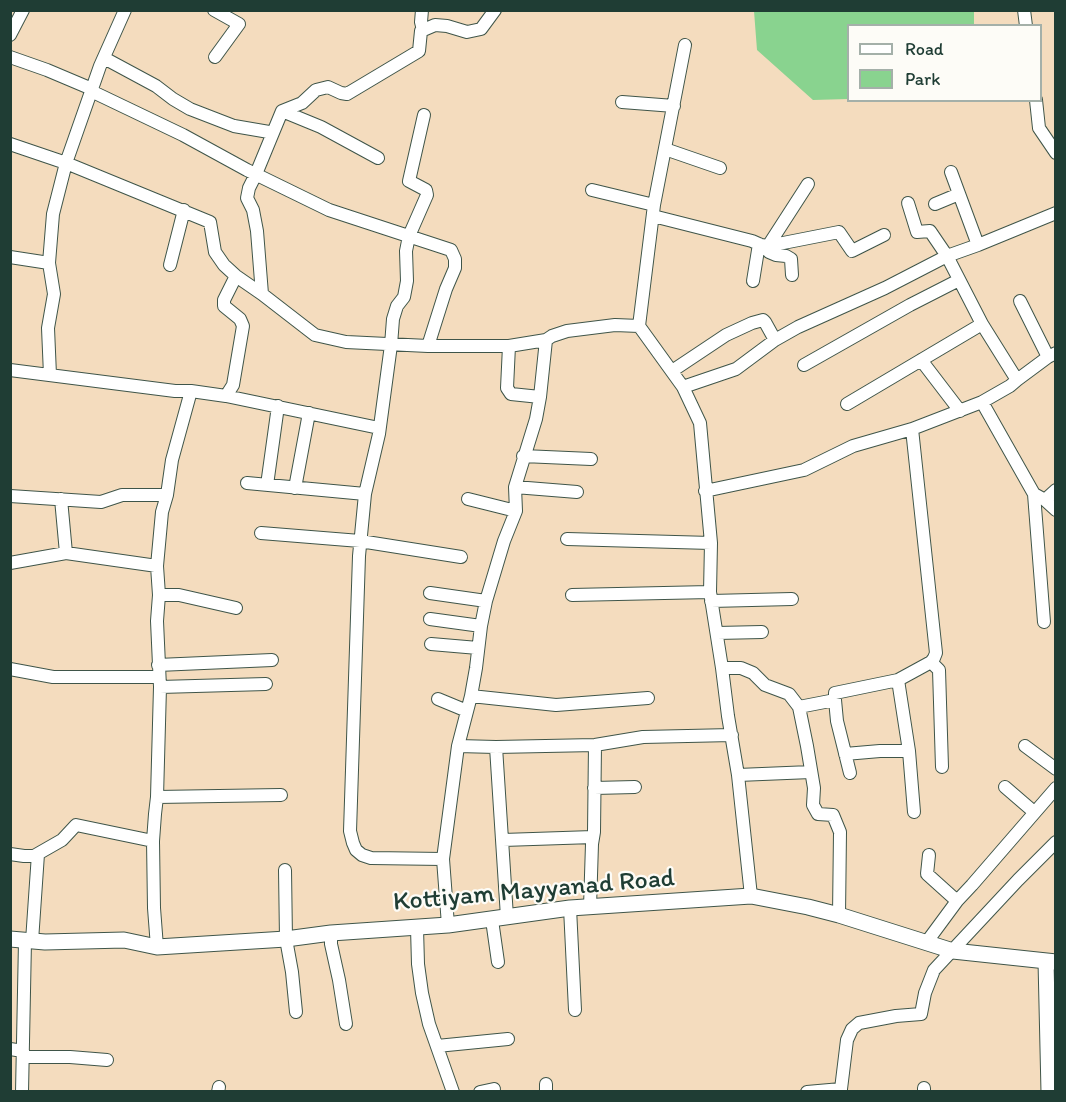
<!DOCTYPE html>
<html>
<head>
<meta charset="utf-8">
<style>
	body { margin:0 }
	#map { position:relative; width:1066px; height:1102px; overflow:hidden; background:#f4dcbe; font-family:Itim,sans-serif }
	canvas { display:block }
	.frame { position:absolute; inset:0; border:12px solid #1f3d34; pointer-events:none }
	.legend { position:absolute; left:847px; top:24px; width:195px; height:78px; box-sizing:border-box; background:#fdfcf7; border:2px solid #a4b0a9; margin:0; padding:8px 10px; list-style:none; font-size:18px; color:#1f3d34 }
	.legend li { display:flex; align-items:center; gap:12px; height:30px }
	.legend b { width:30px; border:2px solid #a4b0a9 }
</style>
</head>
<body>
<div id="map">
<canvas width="1066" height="1102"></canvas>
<div class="frame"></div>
<ul class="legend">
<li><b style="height:8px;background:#fff"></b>Road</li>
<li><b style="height:16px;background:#89d38f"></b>Park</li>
</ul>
</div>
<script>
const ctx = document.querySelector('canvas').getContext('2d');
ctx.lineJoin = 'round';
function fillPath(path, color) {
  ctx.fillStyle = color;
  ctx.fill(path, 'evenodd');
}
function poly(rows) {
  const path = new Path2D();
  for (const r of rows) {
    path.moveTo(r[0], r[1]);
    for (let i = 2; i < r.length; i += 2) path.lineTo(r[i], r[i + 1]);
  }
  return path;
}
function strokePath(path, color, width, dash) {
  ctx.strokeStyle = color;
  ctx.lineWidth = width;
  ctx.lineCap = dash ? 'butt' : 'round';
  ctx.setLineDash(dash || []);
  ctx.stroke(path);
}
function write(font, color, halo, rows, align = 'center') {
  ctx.font = font + ' Itim,sans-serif';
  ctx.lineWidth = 4.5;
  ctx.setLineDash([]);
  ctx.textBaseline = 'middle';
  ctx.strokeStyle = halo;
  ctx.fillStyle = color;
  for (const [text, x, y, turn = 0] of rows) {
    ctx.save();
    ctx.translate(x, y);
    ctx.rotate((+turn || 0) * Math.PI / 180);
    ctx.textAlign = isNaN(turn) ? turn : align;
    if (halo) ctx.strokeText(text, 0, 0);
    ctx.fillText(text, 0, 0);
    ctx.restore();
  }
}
fillPath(poly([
	[754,11,974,11,974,25,848,26,848,99,813,100,757,50]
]), '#89d38f');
const minor = poly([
	[214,10,239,24,215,57],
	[422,10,421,22,423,30],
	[1024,10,1026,26],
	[10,35,23,10],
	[685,45,654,205,639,326,683,387,700,423,711,543,710,592,722,668,728,716,738,775,751,896],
	[10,57,47,70,92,89],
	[104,58,156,86,173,99,190,109,234,126,269,132],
	[91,91,183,135,247,170,329,210,451,250,455,259,455,268,446,289,428,346],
	[1036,100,1039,128,1056,153],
	[622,102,674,106],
	[282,111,321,127,378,158],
	[424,115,409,181,426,190,427,195,409,236,406,251,407,281,404,297,397,306,393,319,391,345,379,434,365,494,359,556,350,831,353,843,356,850,362,855,371,858,443,859],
	[10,144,66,163,210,222,215,252,224,265,236,276,262,294,315,335,346,342,428,346,509,346,546,340,552,336,567,331,615,325,639,326],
	[665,149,720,168],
	[951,172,978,245],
	[592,190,654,205],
	[935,204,959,194],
	[653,216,752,241,761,245,768,246,839,232,852,251,884,235],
	[764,246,769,252,776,255,786,256,791,259,792,275],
	[768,246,808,184],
	[10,257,49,263],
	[170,265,184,210],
	[753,281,759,244],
	[262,294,257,231,253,210,247,198,249,188,256,174,282,111,302,103,316,90,328,87,341,93,347,94,419,51,421,31,435,25,447,26,467,32,481,29,495,10],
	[1020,301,1048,357],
	[509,346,507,388,511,394,540,397],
	[921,360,960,411],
	[804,365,910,305,959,280],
	[10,370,175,391,191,391,226,396,379,428],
	[672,371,726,335,752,323,763,320,765,322,775,340],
	[50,375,48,328,54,294,49,263,53,214,66,163,100,66,125,10],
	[1017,380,1048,357,1056,353],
	[683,387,736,369,775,340,798,327,885,288,947,256,978,245,1056,213],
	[226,396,233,385,243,326,240,319,224,306,224,300,236,276],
	[982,402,1034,494,1045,500,1056,490],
	[847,404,982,324],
	[523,456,591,459],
	[247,483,365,494],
	[267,485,278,406],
	[515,487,577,492],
	[295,488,309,413],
	[705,491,804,470,853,446,912,429],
	[1034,494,1044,622],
	[10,496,101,502,122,495,167,495],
	[61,499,66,553],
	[468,499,516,511],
	[1045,500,1056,510],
	[261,533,360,541,461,557],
	[567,539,711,543],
	[10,563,66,553,157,566],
	[430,593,486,601],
	[159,595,179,595,236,608],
	[572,595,710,592],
	[711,601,792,599],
	[430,619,481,626],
	[717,633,762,632],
	[431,644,478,648],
	[931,662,939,670,942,767],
	[158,665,272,660],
	[722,668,741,668,753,673,765,685,789,694,799,707,835,700,835,693,898,680,931,662,934,658,936,653,912,429,982,402,1010,386,1017,380,982,324,947,256,930,231,917,232,908,203],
	[10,669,53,677,159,677],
	[898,680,909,751,914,812],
	[160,687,266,684],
	[471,696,556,705,648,698],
	[438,699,467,711],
	[835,700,837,721,850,773],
	[799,707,807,746,814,788,813,805,818,814,833,815,840,832,839,915],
	[458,746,496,747,595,745,643,737,732,735],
	[1025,746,1056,769],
	[496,747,507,917],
	[845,754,880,751,909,751],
	[738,775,811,772],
	[1005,787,1034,812],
	[594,788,635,787],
	[157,797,281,795],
	[503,840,593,837],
	[10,854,24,856,34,856,62,840,76,825,153,841],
	[929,855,927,874,957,901],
	[285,870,286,939,292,972,296,1012],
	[590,907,592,844,594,832,595,745],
	[570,908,575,1010],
	[492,920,498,962],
	[448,925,443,859,458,746,471,696,476,668,481,626,486,601,504,541,516,511,515,487,536,419,540,397,546,340],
	[417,928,418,964,422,993,429,1024,453,1092],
	[331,933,331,944,339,980,346,1024],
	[32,941,38,854],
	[926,943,957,901,972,885,1056,788],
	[157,947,154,908,153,841,155,814,157,797,160,687,157,621,159,595,157,566,162,512,167,495,172,460,191,391],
	[437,1046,508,1039],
	[10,1049,23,1051],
	[23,1057,70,1057,107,1060],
	[546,1084,546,1092],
	[924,1088,924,1092],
	[22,1092,25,941],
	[218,1092,219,1087],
	[480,1092,494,1089],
	[807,1092,841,1089,847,1040,852,1029,859,1023,896,1016,921,1014,925,993,934,970,1018,880,1056,842]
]);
const tertiary = poly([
	[10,939,45,942,124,940,157,947,286,939,331,933,448,925,570,908,751,896,808,907,839,915,953,951,1056,962],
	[1046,961,1049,1092]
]);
strokePath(minor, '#3f5549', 14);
strokePath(tertiary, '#3f5549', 17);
strokePath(minor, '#fff', 12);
strokePath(tertiary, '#fff', 15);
write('26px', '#1f3d34', '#fdfcf7', [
	["Kottiyam Mayyanad Road",534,891,-5]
]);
</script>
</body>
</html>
